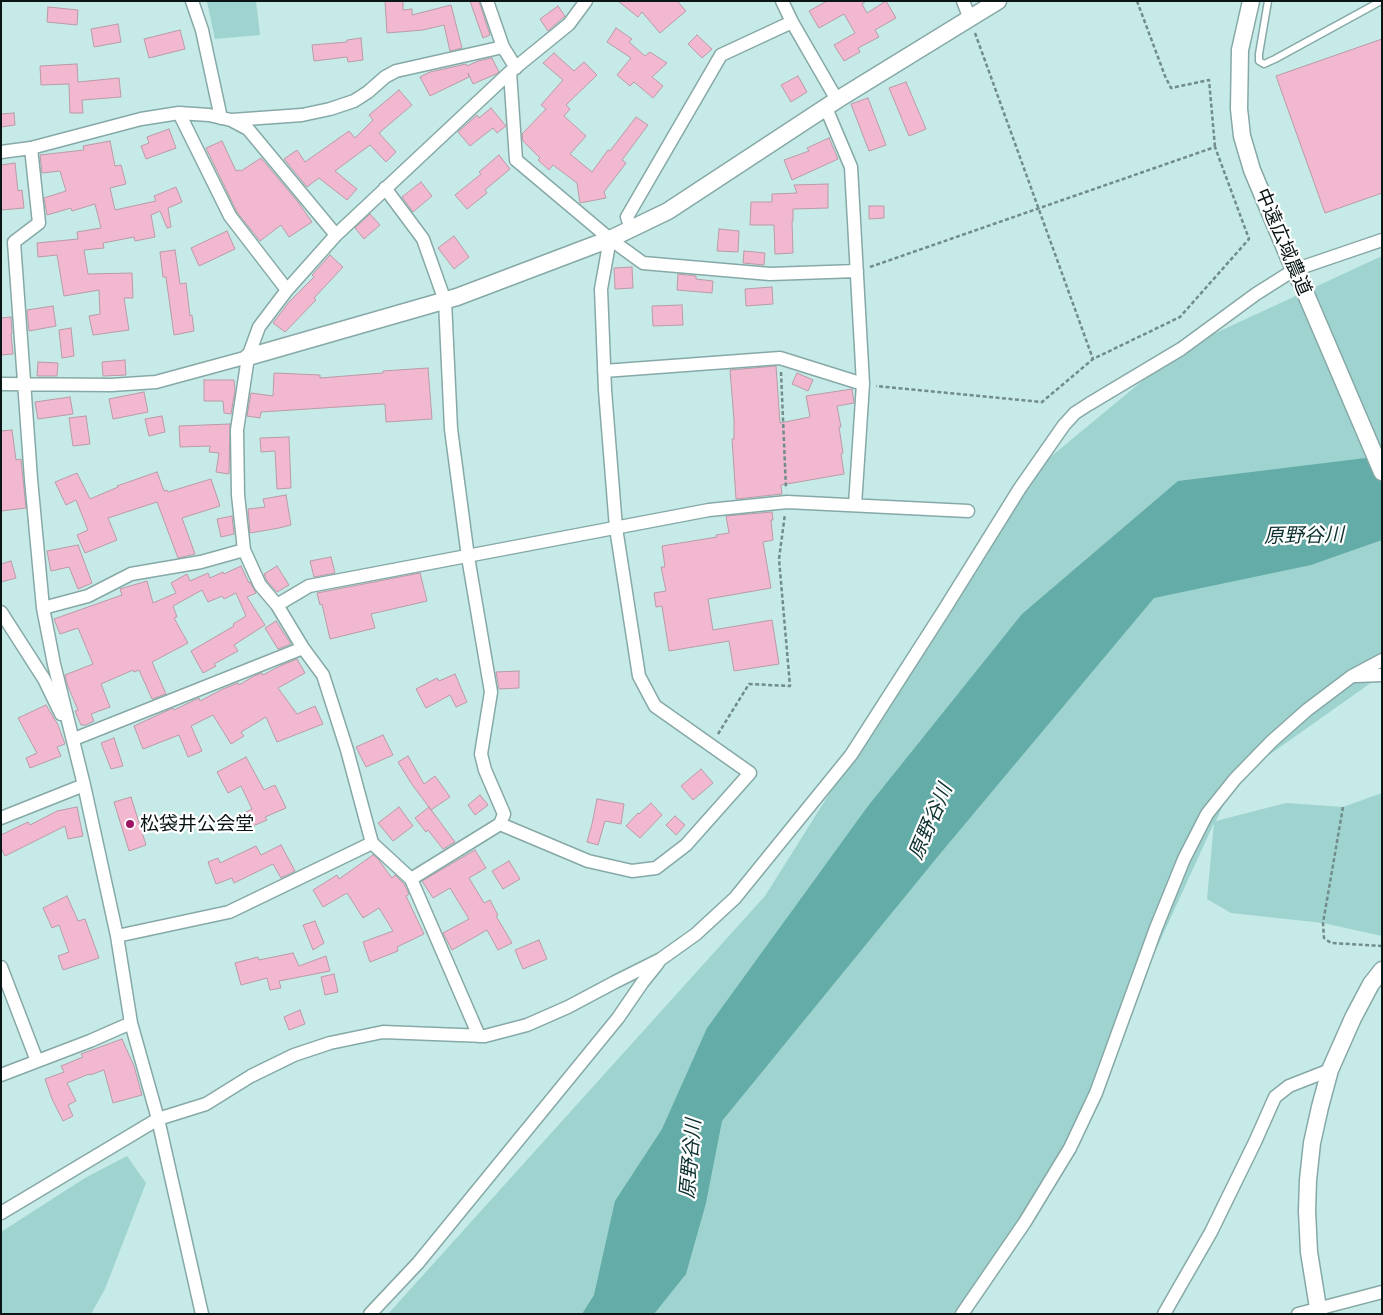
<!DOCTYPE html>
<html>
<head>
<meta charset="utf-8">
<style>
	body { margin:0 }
	#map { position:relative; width:1383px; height:1315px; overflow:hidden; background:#c5eae7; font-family:Cabin,sans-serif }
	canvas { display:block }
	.frame { position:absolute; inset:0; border:2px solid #091615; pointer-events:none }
</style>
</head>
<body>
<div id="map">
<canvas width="1383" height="1315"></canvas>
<div class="frame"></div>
</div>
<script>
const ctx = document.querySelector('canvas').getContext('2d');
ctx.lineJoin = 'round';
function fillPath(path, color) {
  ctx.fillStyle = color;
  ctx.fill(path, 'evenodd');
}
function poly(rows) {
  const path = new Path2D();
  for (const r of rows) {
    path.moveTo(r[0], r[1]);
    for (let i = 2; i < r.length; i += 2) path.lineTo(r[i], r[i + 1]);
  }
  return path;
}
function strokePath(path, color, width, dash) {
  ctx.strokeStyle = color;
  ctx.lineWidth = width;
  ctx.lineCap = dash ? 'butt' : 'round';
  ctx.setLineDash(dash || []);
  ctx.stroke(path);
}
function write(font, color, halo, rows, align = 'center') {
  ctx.font = font + ' Cabin,"Noto Sans JP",sans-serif';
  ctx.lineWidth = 4.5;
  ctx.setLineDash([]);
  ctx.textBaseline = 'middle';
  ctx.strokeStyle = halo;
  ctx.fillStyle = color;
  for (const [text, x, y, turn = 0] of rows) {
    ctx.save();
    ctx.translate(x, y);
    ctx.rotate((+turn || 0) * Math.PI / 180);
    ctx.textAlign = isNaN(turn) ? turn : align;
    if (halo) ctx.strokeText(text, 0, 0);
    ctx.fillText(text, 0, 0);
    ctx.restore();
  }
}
fillPath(poly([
	[211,1,256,1,260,35,215,39,207,2],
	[1382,256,1382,675,1235,779,1216,821,1286,803,1343,807,1382,793,1382,936,1323,923,1231,913,1207,899,1214,823,1116,1037,1075,1139,1015,1237,954,1314,388,1314,765,896,1031,473,1181,349],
	[127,1156,146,1183,105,1289,91,1314,1,1314,1,1232,85,1178]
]), '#9fd3cf');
fillPath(poly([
	[1382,456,1382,540,1311,565,1154,598,939,855,722,1121,706,1203,686,1274,654,1314,582,1314,594,1295,615,1201,662,1129,707,1028,868,806,1022,614,1178,481]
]), '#64aca8');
const building = poly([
	[385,1,403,1,403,10,412,9,412,15,451,5,462,48,450,51,444,25,423,30,387,33,385,1],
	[470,1,479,1,490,35,483,38,470,1],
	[618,1,677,1,686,11,660,33,642,12,638,17,618,1],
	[827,1,866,1,862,4,867,13,886,1,896,18,875,30,879,37,858,48,860,52,844,61,834,45,855,33,844,14,819,28,809,11,827,1],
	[558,6,565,16,548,31,540,19,558,6],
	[48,7,78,10,77,25,47,22,48,7],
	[118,24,121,42,94,47,91,29,118,24],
	[616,28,632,39,629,42,645,56,650,52,667,63,652,77,663,86,653,98,634,82,630,86,617,75,631,58,607,42,616,28],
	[180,30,185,49,149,58,144,39,180,30],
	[697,35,712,49,702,58,688,44,697,35],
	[361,38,363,60,348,62,347,57,314,61,312,45,347,42,347,40,361,38],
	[1382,39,1382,193,1325,213,1276,76,1382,39],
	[554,53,574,71,584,62,597,75,566,105,570,109,564,116,586,136,570,154,592,172,608,150,610,151,636,117,648,125,622,160,626,163,604,192,606,198,580,203,577,183,553,165,549,170,538,160,540,158,523,141,522,134,546,109,541,105,563,80,543,63,554,53],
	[492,58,499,72,496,74,473,84,468,73,469,77,430,96,420,77,430,72,466,64,467,66,478,61,492,58],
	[77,64,78,82,119,78,121,97,82,100,83,113,70,113,69,84,41,85,40,66,77,64],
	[798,76,807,92,791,102,781,85,798,76],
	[906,82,926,129,909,136,889,88,906,82],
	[399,90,412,105,379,133,396,152,386,162,370,145,335,171,357,189,347,200,319,178,307,187,284,159,297,150,305,162,349,131,355,138,373,120,369,115,399,90],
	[868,98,886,145,869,151,851,104,868,98],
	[491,108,506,126,497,133,493,128,470,146,458,132,477,115,479,118,491,108],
	[14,113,15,125,1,127,1,114,14,113],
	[169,129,176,148,146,159,141,146,149,143,147,137,169,129],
	[829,138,838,159,792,180,784,160,809,151,807,148,829,138],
	[110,141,115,166,121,165,126,184,110,188,115,210,156,201,154,196,176,187,182,202,168,208,171,227,167,228,160,211,151,215,155,237,135,241,134,237,103,243,104,248,84,250,88,274,132,273,133,298,124,298,129,330,93,335,89,316,100,314,99,290,64,296,57,255,38,257,37,243,78,239,77,232,101,228,95,204,72,211,71,208,47,215,44,198,66,191,60,171,42,173,40,155,84,150,83,146,110,141],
	[222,141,236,171,240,170,241,171,261,158,298,202,312,222,289,237,281,225,260,241,237,212,206,148,222,141],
	[499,155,510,169,485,190,487,193,467,209,455,195,481,174,479,172,499,155],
	[15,163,18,191,22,190,24,208,1,210,1,165,15,163],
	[421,182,432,196,413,212,402,197,421,182],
	[828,184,828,208,793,209,793,221,792,221,793,253,775,254,774,225,750,225,751,202,772,202,772,194,797,193,794,185,828,184],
	[869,206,884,206,884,218,869,219,869,206],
	[370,214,380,225,364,239,355,228,370,214],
	[719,229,739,231,738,252,717,251,719,229],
	[227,231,235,249,199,266,191,248,227,231],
	[454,236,469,257,454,269,438,248,454,236],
	[175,250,180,284,186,283,190,316,192,315,194,331,174,335,166,277,163,277,160,252,175,250],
	[744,251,765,253,764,265,743,263,744,251],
	[330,255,343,267,314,298,316,300,285,332,273,323,289,302,314,277,312,275,330,255],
	[632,267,633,288,615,289,614,268,632,267],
	[678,274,696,276,696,279,713,281,712,293,677,290,678,274],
	[772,287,773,304,746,306,745,289,772,287],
	[682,305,683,325,653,326,652,306,682,305],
	[53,306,56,326,29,331,27,310,53,306],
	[11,317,12,334,11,334,13,354,1,355,1,318,11,317],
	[71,328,74,356,62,358,59,330,71,328],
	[125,360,126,375,103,376,102,362,125,360],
	[38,362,58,363,57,376,37,376,38,362],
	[776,366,780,423,810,417,806,396,852,389,854,403,837,406,841,427,839,427,843,453,841,454,844,474,781,485,782,494,736,499,732,439,734,439,734,420,730,370,776,366],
	[428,368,432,419,386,422,385,404,261,412,260,418,247,416,251,393,273,396,274,373,320,375,320,378,383,373,383,371,428,368],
	[797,373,813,380,808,391,792,384,797,373],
	[204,380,234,380,235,391,231,414,224,413,223,401,204,401,204,380],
	[144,392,148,412,113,419,109,399,144,392],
	[70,397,73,414,38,419,35,402,70,397],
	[86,416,90,444,73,446,69,418,86,416],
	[162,416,165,432,149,436,145,419,162,416],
	[230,424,229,474,216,472,219,453,209,452,210,446,180,447,179,426,230,424],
	[12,430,16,460,21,459,26,508,1,511,1,431,12,430],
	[289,437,291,488,277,489,275,451,261,452,260,438,289,437],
	[157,472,164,491,167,490,168,492,211,479,220,506,182,518,195,554,178,558,157,502,108,518,117,540,85,553,77,535,88,530,76,500,66,505,55,482,77,473,90,499,118,487,117,486,157,472],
	[286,495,291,525,279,528,250,533,248,509,265,507,263,499,286,495],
	[772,512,773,520,771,520,773,540,763,542,771,588,708,599,713,630,772,620,779,664,734,671,729,641,669,651,662,606,656,607,654,593,666,591,661,567,665,567,662,546,717,537,716,535,729,533,726,516,772,512],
	[232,516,234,534,221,537,217,519,232,516],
	[78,545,92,583,78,589,69,567,51,571,47,551,78,545],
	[331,557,335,573,314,577,310,561,331,557],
	[11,561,16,578,1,582,1,564,11,561],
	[241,566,249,583,250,582,256,593,247,597,265,625,234,645,238,651,214,664,216,666,203,673,191,651,234,626,233,624,246,616,236,593,224,599,222,596,208,602,202,590,173,606,177,617,174,618,188,643,152,662,166,694,152,699,139,670,134,672,133,670,101,684,110,707,91,714,94,721,86,725,81,725,75,711,78,710,67,684,65,675,93,664,78,628,60,634,54,619,122,595,120,589,147,581,153,603,176,593,171,583,187,574,190,581,208,573,210,578,223,572,224,574,241,566],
	[277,566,289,585,277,592,267,581,264,574,277,566],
	[420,573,427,601,371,614,375,628,330,639,322,604,320,605,317,593,420,573],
	[276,621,291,644,278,649,265,628,276,621],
	[297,659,305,673,278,688,297,714,315,706,323,724,277,742,266,717,241,732,244,736,231,744,213,715,191,726,202,751,188,757,179,735,143,749,134,726,173,708,174,710,199,698,200,701,223,689,238,683,239,685,254,676,262,673,263,675,280,666,297,659],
	[519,671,519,688,499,689,496,672,519,671],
	[455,674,467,702,456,707,450,695,426,708,416,689,437,678,439,681,455,674],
	[46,705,58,725,65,744,57,747,61,756,30,768,26,758,37,753,18,718,46,705],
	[383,735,393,755,366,767,356,747,383,735],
	[114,738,123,766,111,769,101,743,114,738],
	[408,756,424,784,435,776,450,797,431,810,411,783,398,762,408,756],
	[246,757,264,790,275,785,286,808,265,817,267,820,246,829,240,815,252,809,241,786,228,793,217,772,246,757],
	[701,769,713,783,693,800,681,786,701,769],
	[480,795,488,805,475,815,468,805,480,795],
	[131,797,146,845,129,851,114,802,131,797],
	[597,799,624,804,621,824,605,821,598,845,587,842,592,824,597,799],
	[651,803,662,815,640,838,626,826,638,813,639,814,651,803],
	[77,807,83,836,68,839,65,826,5,856,1,848,1,835,28,822,30,825,57,811,77,807],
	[399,807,413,826,393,841,378,823,399,807],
	[429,807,455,842,443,849,428,830,426,832,415,818,429,807],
	[675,816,685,825,676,835,666,825,675,816],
	[281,845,295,871,281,878,273,864,234,883,232,878,216,884,208,862,218,858,220,863,256,846,261,855,281,845],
	[475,850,486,868,469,878,484,903,490,900,498,915,496,916,512,943,498,950,487,930,452,950,443,933,469,919,450,888,433,898,422,881,475,850],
	[373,855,378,859,392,878,395,875,404,884,409,894,406,896,424,934,397,947,398,951,370,962,363,942,393,931,379,908,363,918,347,893,323,907,313,890,337,875,339,879,373,855],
	[509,861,520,879,503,889,492,871,509,861],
	[67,896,78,921,85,919,99,958,63,970,58,956,69,952,59,925,52,928,43,908,67,896],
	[315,921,324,943,313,950,303,925,315,921],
	[539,940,547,959,523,969,515,950,539,940],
	[293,953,299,966,326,956,330,971,279,981,281,988,270,990,267,978,241,985,235,963,258,957,259,960,293,953],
	[334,974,338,992,325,995,321,977,334,974],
	[300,1010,305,1024,289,1030,284,1017,300,1010],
	[122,1039,134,1066,142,1095,113,1103,104,1070,90,1075,89,1074,67,1083,76,1101,68,1105,73,1116,63,1121,52,1099,45,1079,64,1072,61,1066,83,1057,81,1054,122,1039]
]);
fillPath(building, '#f2b8cf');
strokePath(building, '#b99ba6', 1);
const service = poly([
	[1268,1,1259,54,1259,61,1264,64,1275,59,1381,1]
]);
const minor = poly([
	[192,1,202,30,221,118],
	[487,1,503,47,516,68],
	[782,1,792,22,837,100],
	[963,1,970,19],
	[510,72,516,160,610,239,643,263,770,274,857,271],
	[826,108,851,167,863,384,855,505],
	[179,113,230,216,287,290],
	[232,120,302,115,330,109,354,101,368,92,385,77,396,71,503,47],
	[31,148,39,223,14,242,31,479,43,608,54,664,84,785,117,936,131,1023,158,1119,202,1314],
	[1,152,31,148,141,119,179,113,209,115,231,120,248,129,336,235],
	[385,188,423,239,445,301,451,429,468,557,491,692,481,754,485,770,504,814,500,824,411,879],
	[631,229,627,217,721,55,792,22],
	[604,371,780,358,863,384],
	[1,384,111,385,156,382,248,357],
	[277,605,309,586,709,510,787,502,968,511],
	[43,608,88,596,131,574,201,562,244,550],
	[1,612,44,679,61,714],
	[1355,676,1382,675],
	[74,739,303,648],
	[1,818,84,785],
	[500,824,588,861,632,871,656,868,686,845,750,773,655,706,639,676,616,528,605,390,601,289,610,239],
	[117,936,229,912,372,843],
	[1,967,37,1061],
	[479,1036,411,879,372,843,347,750,323,675,303,648,277,605,260,585,244,550,238,495,237,430,248,357,259,327,287,290,336,235,510,72,569,24,586,1],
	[1,1075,90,1041,131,1023],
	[1,1213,158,1119,206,1104,251,1076,294,1055,330,1043,383,1032,485,1036,527,1025,568,1007,615,982,661,959,696,934,735,898,851,755,944,610,1020,488,1064,425,1075,413,1089,404,1181,349,1256,294,1294,270,1382,240],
	[370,1314,418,1263,618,1018,642,983,658,963],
	[962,1314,1025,1222,1070,1148,1096,1093,1156,928,1184,859,1207,814,1235,779,1272,741,1307,710,1352,676,1382,660],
	[1164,1314,1211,1232,1255,1142,1275,1097,1289,1086,1330,1070],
	[1298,1314,1382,1292]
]);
const tertiary = poly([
	[1251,1,1240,50,1239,109,1242,136,1252,170,1294,270,1302,285,1382,472],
	[248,357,457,297,610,239,668,211,837,100,998,1],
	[1319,1314,1309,1252,1307,1211,1308,1180,1312,1143,1320,1107,1330,1070,1353,1018,1371,984,1382,970]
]);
strokePath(service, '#86a9a7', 9);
strokePath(minor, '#86a9a7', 15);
strokePath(tertiary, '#86a9a7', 19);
strokePath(poly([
	[1137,1,1165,76,1171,88,1209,80,1215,147],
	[975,33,1093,359],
	[870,267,1215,147,1249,239,1180,317,1093,359,1042,402,876,386],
	[781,372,786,489],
	[718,734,749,684,790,686,779,559,785,514],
	[1343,807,1323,923,1324,938,1331,943,1382,946]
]), '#718c8a', 2.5, [4, 2.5]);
strokePath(service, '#fff', 6);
strokePath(minor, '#fff', 12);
strokePath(tertiary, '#fff', 16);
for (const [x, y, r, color] of [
	[130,824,5,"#9e1562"]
]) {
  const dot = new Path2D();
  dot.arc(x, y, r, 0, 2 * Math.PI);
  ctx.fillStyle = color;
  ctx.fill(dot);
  strokePath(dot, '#fff', 2);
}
write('19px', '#091615', '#fff', [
	["中遠広域農道",1283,242,67]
]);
write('19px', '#091615', '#fff', [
	["松袋井公会堂",140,824]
], 'left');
write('italic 20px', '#0c312f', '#fff', [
	["原野谷川",1304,536,-1],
	["原野谷川",931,822,-67],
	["原野谷川",691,1159,-85]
]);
</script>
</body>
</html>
